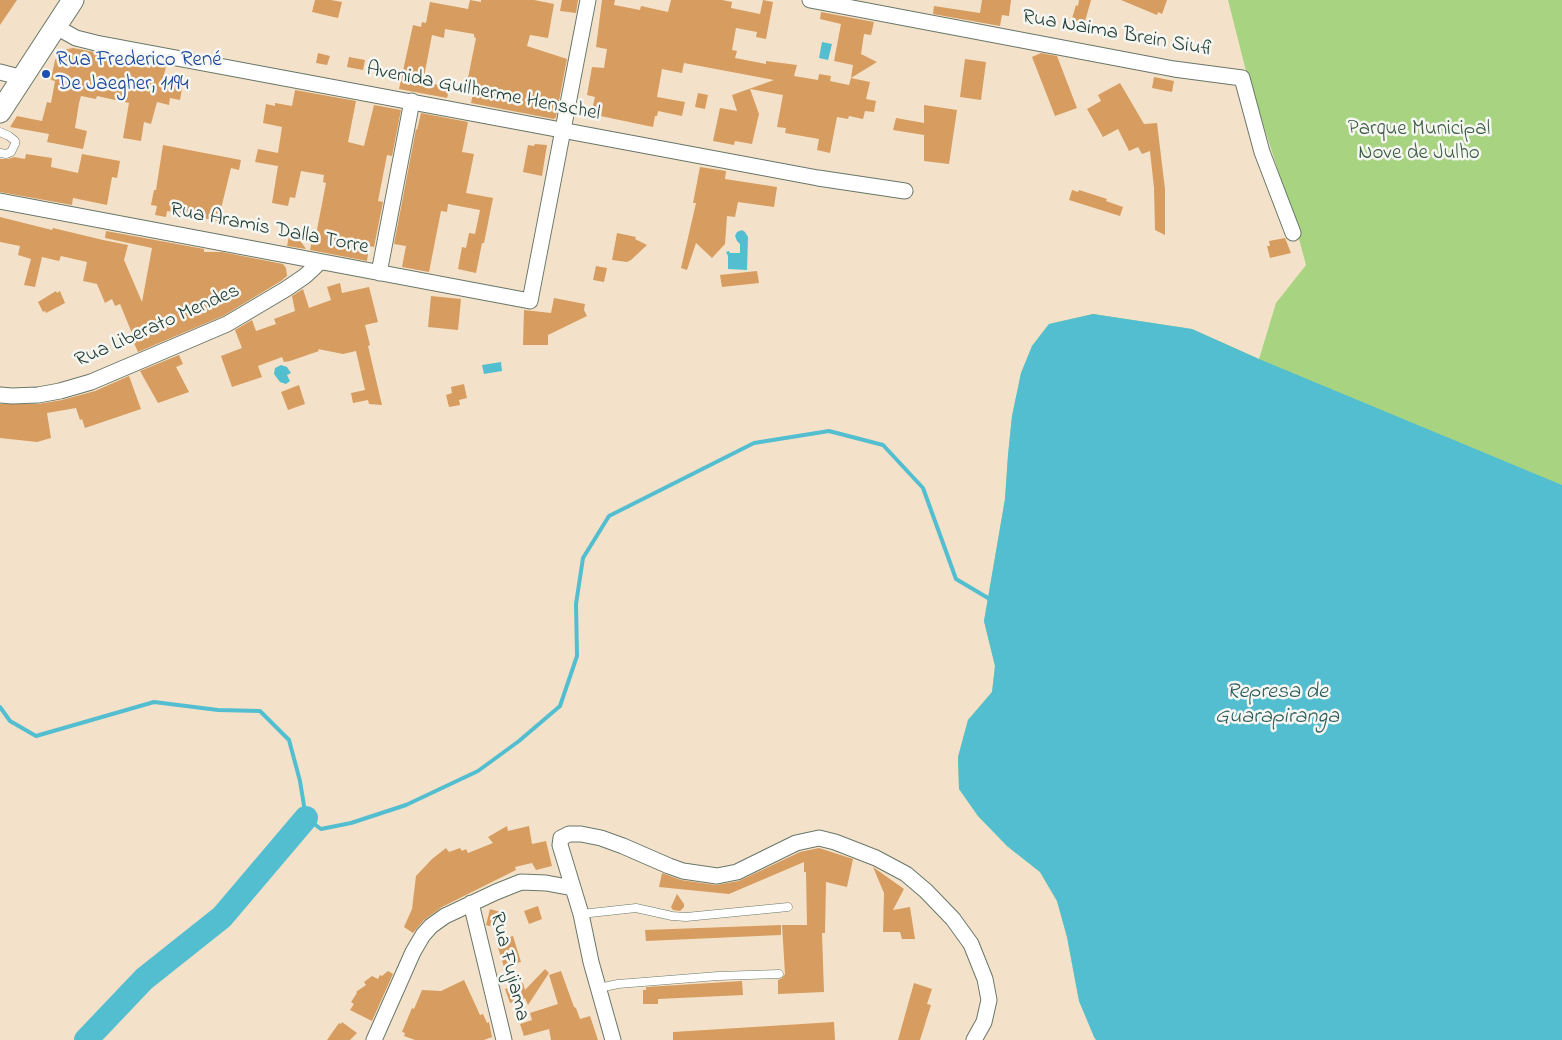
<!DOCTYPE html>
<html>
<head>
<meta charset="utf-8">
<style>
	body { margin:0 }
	canvas { display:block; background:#f3e2c9 }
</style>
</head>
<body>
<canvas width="1562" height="1040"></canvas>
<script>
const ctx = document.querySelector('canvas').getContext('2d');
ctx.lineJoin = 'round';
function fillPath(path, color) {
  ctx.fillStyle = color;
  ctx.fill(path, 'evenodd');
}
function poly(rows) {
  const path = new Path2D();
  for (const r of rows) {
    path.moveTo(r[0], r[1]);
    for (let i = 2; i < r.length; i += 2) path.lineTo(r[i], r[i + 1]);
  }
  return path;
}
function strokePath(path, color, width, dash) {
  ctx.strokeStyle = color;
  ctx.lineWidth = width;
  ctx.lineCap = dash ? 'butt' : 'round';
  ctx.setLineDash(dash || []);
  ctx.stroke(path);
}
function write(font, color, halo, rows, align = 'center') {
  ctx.font = font + ' "Indie Flower",sans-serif';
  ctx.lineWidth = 5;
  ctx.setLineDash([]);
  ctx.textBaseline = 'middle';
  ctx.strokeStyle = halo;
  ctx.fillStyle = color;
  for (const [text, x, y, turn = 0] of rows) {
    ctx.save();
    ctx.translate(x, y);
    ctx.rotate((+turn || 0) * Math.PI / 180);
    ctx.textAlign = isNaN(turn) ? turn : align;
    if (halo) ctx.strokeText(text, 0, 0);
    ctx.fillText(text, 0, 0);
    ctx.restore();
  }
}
fillPath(poly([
	[1228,0,1562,0,1562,826,1096,1040,1079,1001,1067,937,1057,901,1040,872,1007,846,978,816,959,789,958,757,968,720,992,692,995,666,984,621,1005,499,1008,455,1012,416,1021,373,1032,346,1049,324,1093,314,1192,329,1259,359,1276,303,1306,265,1292,213,1247,75]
]), '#a8d481');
fillPath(poly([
	[822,42,832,44,828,60,819,58],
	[742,230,745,232,748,237,747,270,728,269,728,256,726,252,729,251,730,253,740,253,740,244,737,241,735,236,737,232],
	[1093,314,1192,329,1259,359,1562,485,1562,1040,1096,1040,1094,1037,1079,1001,1067,937,1057,901,1040,872,1007,846,978,816,959,789,958,757,968,720,992,692,995,666,984,621,1005,499,1008,455,1012,416,1021,373,1032,346,1049,324],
	[501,362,502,371,484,374,482,365],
	[281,365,287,367,291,373,287,375,290,381,286,384,280,382,274,374,275,368]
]), '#54bed1');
strokePath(poly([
	[0,707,10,721,36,736,154,702,218,710,260,711,289,740,300,781,306,818,321,829,351,823,406,805,478,771,519,741,560,706,577,656,576,604,583,558,609,516,754,443,829,431,883,445,923,488,956,579,988,598,990,600]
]), '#54bed1', 4);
strokePath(poly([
	[86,1040,144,979,222,917,306,818]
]), '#54bed1', 24);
fillPath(poly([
	[0,0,17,0,0,25],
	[315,0,331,0,342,2,338,18,312,12],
	[470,0,481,2,481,0,534,0,554,4,548,38,530,35,527,46,567,59,556,117,554,119,471,103,475,85,467,83,476,38,474,37,474,34,445,29,444,38,432,35,423,82,450,87,447,98,399,89,413,25,421,27,422,22,426,23,430,2,468,9],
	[562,0,578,0,576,13,560,11],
	[602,0,615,0,614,5,640,10,641,6,668,12,671,0,722,0,732,2,731,8,760,14,763,0,773,2,766,39,756,37,757,32,736,28,732,50,737,51,735,58,766,64,766,61,797,65,794,76,818,80,819,74,831,76,830,81,849,85,851,78,870,82,866,99,876,101,874,112,865,111,863,119,849,116,848,119,837,117,830,153,817,150,819,139,785,133,786,128,777,127,783,95,750,89,759,114,752,144,735,141,734,145,713,141,720,108,737,111,732,95,774,80,684,63,682,73,662,69,657,97,685,102,682,116,658,111,657,116,655,116,653,127,591,114,595,97,587,95,592,67,604,68,607,49,596,47],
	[982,0,1011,0,1009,16,1002,15,1000,26,933,14,934,6,980,13],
	[1079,0,1091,0,1084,25,1071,22,1076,5,1078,6],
	[1121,0,1167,0,1162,14,1158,12,1157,15],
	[821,12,874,22,871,35,864,34,861,54,877,62,851,78,853,65,834,61,841,24,820,19],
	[73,48,105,54,104,60,138,67,138,65,150,68,151,63,166,66,163,80,183,83,180,100,170,98,169,105,157,102,151,124,144,122,141,141,123,138,129,103,97,96,96,99,81,96,79,103,75,128,87,131,83,149,47,142,49,134,10,127,17,116,42,121,47,102,51,103,55,81,51,80,55,60,63,50],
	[318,53,330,56,327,65,316,63],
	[1041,53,1057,56,1077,108,1055,116,1032,57],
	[349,57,365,60,363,70,347,67],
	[965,59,986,62,981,100,960,97],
	[1154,77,1174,81,1172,92,1152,88],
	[1120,83,1144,124,1157,123,1165,189,1165,235,1155,230,1154,188,1150,151,1142,154,1138,147,1129,151,1118,129,1103,137,1087,109,1101,101,1098,95],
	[295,90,356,101,348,142,364,146,374,105,401,110,392,156,387,155,378,201,383,202,374,247,369,246,367,261,310,250,312,240,315,240,326,183,323,182,324,175,301,171,295,198,290,197,288,206,272,203,278,166,255,162,258,149,278,153,282,127,263,123,266,104,275,106,275,103,292,106],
	[698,93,708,95,705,109,695,107],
	[924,105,957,110,949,164,924,161,924,135,893,130,896,118,924,123],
	[421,113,468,122,462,152,474,154,466,193,493,198,484,243,482,243,476,273,458,269,462,247,466,248,469,233,475,234,480,210,448,204,447,212,441,211,429,272,402,267,406,246,394,244,416,129,417,130],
	[535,144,547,145,542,176,523,172,528,145,534,146],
	[163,145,241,160,239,170,231,168,218,221,167,211,166,217,155,215,157,206,151,205,154,190,156,190],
	[26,154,52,158,51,167,78,173,82,154,120,161,117,178,112,177,107,205,73,198,72,205,0,192,0,159,8,159,14,157,25,159],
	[700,167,726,171,725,179,777,187,774,207,738,202,735,217,727,216,725,244,712,258,696,243,687,270,681,268,696,203,693,203],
	[1072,190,1078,192,1079,190,1107,199,1106,201,1123,207,1120,216,1069,200],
	[0,217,52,230,53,228,103,240,128,245,124,260,142,302,152,248,105,238,106,231,204,249,204,252,222,252,283,264,286,268,287,276,281,281,223,316,138,352,134,343,136,343,120,304,115,306,112,299,105,303,97,284,83,281,87,262,61,256,59,261,42,257,35,287,24,285,31,259,18,255,20,246,0,242],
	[291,227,306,249,287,246],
	[617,233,636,237,635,239,647,245,631,260,627,262,612,260],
	[1285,238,1291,253,1270,258,1267,246,1270,246,1269,241],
	[596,266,607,268,604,282,593,280],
	[757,271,759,283,722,287,720,275],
	[340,283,342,293,369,287,378,322,365,325,370,345,368,346,382,405,369,404,368,400,353,403,351,393,365,390,356,351,343,354,318,349,319,351,290,361,284,362,282,357,258,366,262,377,232,387,221,356,242,348,235,330,252,320,256,331,276,324,274,319,295,311,292,296,303,289,309,308,331,300,327,287],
	[56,291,57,293,60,291,65,303,46,313,45,311,43,312,38,302],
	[431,296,461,299,458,330,428,327],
	[554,298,585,304,584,310,587,316,548,335,548,345,523,345,524,310,551,313],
	[179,355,183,364,176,367,189,392,158,403,140,371],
	[129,376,141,409,85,428,82,419,80,420,76,408,47,413,51,438,37,442,0,438,0,404,38,404,62,400,95,391],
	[464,384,467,398,459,400,460,405,449,407,446,395,452,393,451,387],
	[299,385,305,404,288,410,281,392],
	[507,826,508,831,529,826,532,844,546,841,552,866,536,870,532,863,515,867,516,870,442,907,424,920,413,933,404,927,412,909,416,876,432,859,446,848,449,852,460,848,462,851,466,849,468,853,493,843,488,837],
	[819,848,853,859,847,887,826,882,825,933,822,933,824,992,778,994,778,980,782,978,785,974,782,925,807,925,806,872,804,872,804,862,729,894,659,887,662,873,681,880,716,885,739,881,800,852],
	[873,867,904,889,893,910,910,907,915,939,902,939,900,932,883,932,884,893],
	[677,894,684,904,684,907,680,911,673,910,671,907],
	[538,906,542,919,529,924,524,911],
	[490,909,500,912,496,928,486,925],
	[781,925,781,935,646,941,645,930],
	[513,936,521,962,504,967,496,941],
	[545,969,549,973,528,1005,525,998,510,1003,505,989,523,983,525,990],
	[388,971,393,974,372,1021,350,1010,354,1004,351,1002,357,993,356,992,366,985,364,982,372,976,378,979,380,975,382,976],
	[561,971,574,1007,576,1008,580,1019,590,1016,598,1040,551,1040,549,1029,524,1036,520,1024,532,1020,530,1013,558,1004,549,975],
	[464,980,480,1015,483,1014,487,1023,489,1022,492,1037,484,1040,415,1040,404,1036,405,1033,402,1032,412,1008,414,1009,422,990,441,991],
	[742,981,743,995,658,999,658,1004,643,1004,643,990,646,990,646,987],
	[914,983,932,989,927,1004,931,1005,920,1040,898,1040],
	[342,1022,357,1033,350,1040,327,1040,339,1023,341,1024],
	[834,1022,835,1040,673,1040,673,1032]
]), '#d79c5f');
const service = poly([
	[0,132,9,136,15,141,15,144,11,152,6,154,0,153],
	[581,914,636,908,672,916,686,917,788,907],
	[599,988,618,984,718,976,779,974]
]);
const minor = poly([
	[810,0,1174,69,1242,78,1262,152,1293,233],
	[56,27,76,38,96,43,818,178,905,191],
	[0,72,23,78],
	[0,201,530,301,588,0],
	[379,273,412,101],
	[0,395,12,396,38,395,60,391,91,382,227,324,286,289,305,276,320,262],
	[471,903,504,1040],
	[374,1040,413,952,423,935,431,926,445,916,496,892,521,882,546,883,573,888],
	[613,1040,591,962,581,914,560,845,561,838,569,834,581,834,601,838,623,846,669,866,683,871,717,876,737,872,796,843,819,838,835,842,876,858,906,874,926,891,953,919,971,944,985,979,989,1000,984,1022,974,1040]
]);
const secondary = poly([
	[0,112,73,0]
]);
strokePath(service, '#697768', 9);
strokePath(minor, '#697768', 17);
strokePath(secondary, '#697768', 23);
strokePath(service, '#fff', 8);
strokePath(minor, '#fff', 15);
strokePath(secondary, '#fff', 21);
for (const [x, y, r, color] of [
	[46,74,5,"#1a4fb4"]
]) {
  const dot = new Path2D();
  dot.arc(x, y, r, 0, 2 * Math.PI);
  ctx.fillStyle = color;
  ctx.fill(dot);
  strokePath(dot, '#f6f6f2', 2);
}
write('21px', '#1f3d34', '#f6f6f2', [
	["Rua Naima Brein Siufi",1118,35,10],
	["Avenida Guilherme Henschel",483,93,11],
	["Rua Aramis Dalla Torre",269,230,11],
	["Rua Liberato Mendes",158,327,-24],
	["Rua Fujiama",508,967,76]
]);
write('21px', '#164399', '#f6f6f2', [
	["Rua Frederico René",56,62],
	["De Jaegher, 1194",56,86]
], 'left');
write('21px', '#3a5b43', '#f6f6f2', [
	["Parque Municipal",1419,131],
	["Nove de Julho",1419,155]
]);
write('italic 22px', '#2c5d5b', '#f6f6f2', [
	["Represa de",1277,693],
	["Guarapiranga",1277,718]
]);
</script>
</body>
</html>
